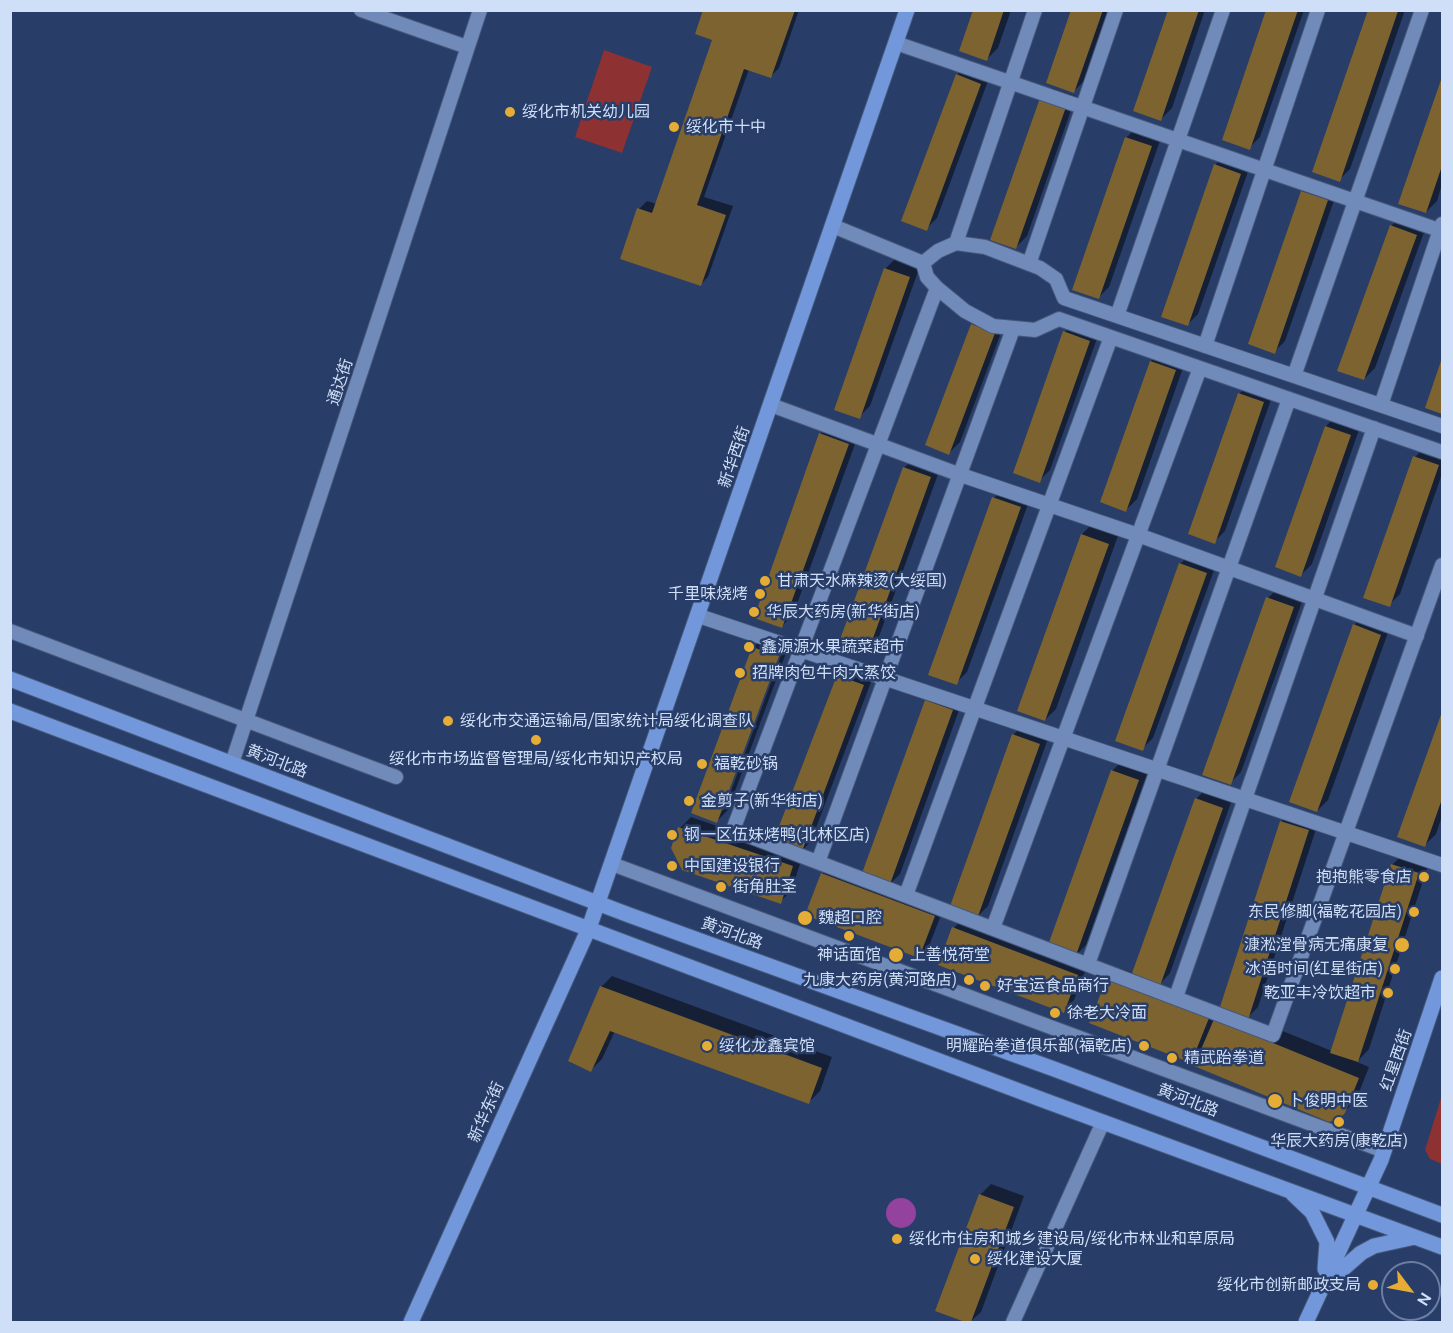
<!DOCTYPE html>
<html>
<head>
<meta charset="utf-8">
<style>
	body { margin:0 }
	#map { position:relative; width:1453px; height:1333px; overflow:hidden; background:#283d67; font-family:Ubuntu,sans-serif }
	canvas { display:block }
	.frame { position:absolute; inset:0; border:12px solid #d0dff8; pointer-events:none }
	.north { position:absolute; left:1381px; top:1261px; width:60px; height:60px; box-sizing:border-box; background:#283d67; border:2px solid #6b7ea1; border-radius:50%; rotate:122deg; font-size:16px; font-weight:700; line-height:24px; text-align:center; color:#d0dff8 }
	.north::after { content:''; display:block; margin:auto; width:21px; height:27px; background:#e5ad35; clip-path:polygon(50% 0,100% 100%,50% 72%,0 100%) }
</style>
</head>
<body>
<div id="map">
<canvas width="1453" height="1333"></canvas>
<div class="frame"></div>
<div class="north">N</div>
</div>
<script>
const ctx = document.querySelector('canvas').getContext('2d');
ctx.lineJoin = 'round';
function fillPath(path, color) {
  ctx.fillStyle = color;
  ctx.fill(path, 'evenodd');
}
function poly(rows) {
  const path = new Path2D();
  for (const r of rows) {
    if (r.length === 3) {
      path.moveTo(r[0] + r[2], r[1]);
      path.arc(r[0], r[1], r[2], 0, 2 * Math.PI);
      continue;
    }
    path.moveTo(r[0], r[1]);
    for (let i = 2; i < r.length; i += 2) path.lineTo(r[i], r[i + 1]);
  }
  return path;
}
function strokePath(path, color, width, dash) {
  ctx.strokeStyle = color;
  ctx.lineWidth = width;
  ctx.lineCap = dash ? 'butt' : 'round';
  ctx.setLineDash(dash || []);
  ctx.stroke(path);
}
function write(font, color, halo, rows, align = 'center') {
  ctx.font = font + ' Ubuntu,"Noto Sans SC",sans-serif';
  ctx.lineWidth = 5;
  ctx.setLineDash([]);
  ctx.textBaseline = 'middle';
  ctx.strokeStyle = halo;
  ctx.fillStyle = color;
  for (const [text, x, y, turn = 0] of rows) {
    ctx.save();
    ctx.translate(x, y);
    ctx.rotate((+turn || 0) * Math.PI / 180);
    ctx.textAlign = isNaN(turn) ? turn : align;
    if (halo) ctx.strokeText(text, 0, 0);
    ctx.fillText(text, 0, 0);
    ctx.restore();
  }
}
fillPath(poly([
	[604,50,652,67,622,153,575,137],
	[1442,1095,1442,1164,1430,1159,1425,1150]
]), '#8d3133');
fillPath(poly([
	[901,1213,15]
]), '#93439e');
fillPath(poly([
	[704,10,799,10,779,68,771,76,749,69,704,197,733,206,708,277,700,285,639,209,647,201,657,204,714,39],
	[975,10,1011,10,998,48,987,59],
	[1073,10,1109,10,1085,80,1074,91],
	[1170,10,1205,10,1172,108,1161,119],
	[1268,10,1304,10,1260,137,1249,148],
	[1369,10,1405,10,1350,169,1339,180],
	[968,64,991,73,937,218,926,229,957,75],
	[1442,80,1442,184,1437,201,1426,212,1400,203],
	[1052,88,1076,96,1027,236,1016,247,1041,99],
	[1137,127,1162,135,1109,287,1098,298,1126,138],
	[1226,154,1251,163,1198,314,1187,325,1215,165],
	[1313,181,1338,189,1285,341,1274,352,1302,192],
	[1402,215,1427,224,1375,368,1364,379,1391,226],
	[896,258,920,266,870,406,859,417,885,269],
	[983,314,1005,322,960,442,949,453,972,325],
	[1076,321,1100,330,1050,470,1039,481,1065,332],
	[1162,350,1186,359,1137,499,1126,510,1102,501,1151,361],
	[1442,361,1442,412,1427,407],
	[1251,382,1274,391,1225,531,1214,542,1190,533,1240,393],
	[1337,415,1361,424,1312,564,1301,575,1277,567,1326,426],
	[831,423,859,433,793,615,782,626,820,434],
	[1426,446,1442,451,1442,474,1400,594,1389,605,1415,457],
	[915,457,941,466,877,642,866,653,904,468],
	[1005,487,1031,496,967,672,956,683,930,674,994,498],
	[1093,523,1119,533,1056,709,1045,720,1019,711,1082,534],
	[1191,553,1217,562,1153,738,1142,749,1180,564],
	[1279,587,1304,596,1241,772,1230,783,1268,598],
	[1365,614,1391,624,1328,800,1317,811,1354,625],
	[764,636,789,645,728,810,717,821,753,647],
	[780,649,783,650,724,810,721,810],
	[849,665,874,674,811,841,799,854,803,855,791,891,780,902,680,828,691,817,795,853,838,676],
	[937,690,963,699,900,874,890,884,945,905,929,946,918,957,822,873,833,862,863,874,926,701],
	[1442,715,1442,816,1436,834,1425,845,1399,836],
	[1024,724,1050,733,988,906,977,917,1013,735],
	[1123,760,1149,769,1086,945,1073,958,1088,964,1074,1000,1063,1011,954,928,964,917,1048,949,1112,771],
	[1207,788,1233,797,1170,973,1160,984,1219,1007,1213,1021,1224,1010,1281,822,1292,811,1319,820,1258,1007,1248,1017,1332,1051,1392,865,1403,854,1429,862,1369,1049,1357,1062,1369,1067,1356,1100,1338,1118,1203,1049,1191,1061,1108,979,1119,968,1134,973,1196,799],
	[612,976,832,1057,820,1091,809,1102,615,1031,602,1059,591,1070,601,987],
	[991,1184,1024,1196,981,1312,970,1322,937,1310,980,1195]
]), '#0007');
fillPath(poly([
	[703,10,795,10,771,78,744,69,697,205,726,215,701,286,620,259,637,208,652,213,712,40,695,34],
	[973,10,1004,10,987,61,959,51],
	[1071,10,1103,10,1074,93,1046,83],
	[1168,10,1199,10,1161,121,1133,111],
	[1266,10,1298,10,1250,150,1222,140],
	[1368,10,1398,11,1340,182,1312,172],
	[956,74,981,84,927,231,901,221],
	[1442,77,1442,166,1426,213,1398,204],
	[1040,98,1066,107,1016,249,990,240],
	[1125,137,1152,146,1099,299,1072,290],
	[1214,164,1241,174,1188,326,1161,317],
	[1301,191,1328,200,1275,354,1248,344],
	[1390,225,1417,235,1364,380,1337,371],
	[884,268,910,277,860,419,834,410],
	[971,324,995,333,949,455,925,445],
	[1063,331,1090,341,1040,483,1013,473],
	[1442,358,1442,414,1425,408],
	[1150,361,1176,370,1126,512,1100,502],
	[1238,393,1264,402,1215,544,1188,534],
	[1325,426,1351,435,1301,577,1275,567],
	[819,433,849,444,782,628,754,618],
	[1413,456,1439,465,1390,607,1363,598],
	[903,467,931,477,867,655,838,645],
	[992,497,1021,507,957,685,928,675],
	[1081,534,1109,544,1045,721,1017,711],
	[1179,563,1207,573,1143,751,1115,741],
	[1266,597,1294,607,1231,785,1202,775],
	[1353,624,1381,635,1317,812,1289,802],
	[752,647,779,656,717,823,691,813],
	[837,675,864,685,801,854,773,842],
	[925,700,953,710,889,887,861,876],
	[1442,712,1442,799,1425,847,1397,837],
	[1012,734,1040,744,977,919,949,909],
	[1111,770,1139,780,1075,958,1047,948],
	[1195,798,1223,808,1160,986,1131,976],
	[1280,821,1309,830,1248,1020,1219,1010],
	[678,827,793,866,781,904,682,870,671,848],
	[1391,864,1419,873,1358,1062,1330,1053],
	[821,873,935,916,919,958,805,915],
	[952,927,1078,975,1064,1013,938,965],
	[1107,978,1209,1018,1191,1063,1089,1023],
	[600,986,822,1068,809,1104,610,1031,591,1072,568,1061],
	[1214,1019,1359,1078,1345,1113,1339,1119,1329,1122,1194,1066],
	[979,1194,1014,1207,971,1322,965,1322,935,1311]
]), '#7d632f');
const minor = poly([
	[361,10,467,47],
	[896,43,1442,231],
	[833,226,923,263,927,277,937,288,965,311,993,326,1035,330,1059,319,1442,452],
	[956,243,1035,10],
	[923,263,938,251,956,243,985,247,1040,268,1056,279,1064,298,1442,426],
	[1029,264,1116,10],
	[937,288,733,830,1273,1035,1442,565],
	[1117,316,1223,10],
	[1205,346,1318,10],
	[1294,376,1422,10],
	[771,405,958,474,1138,535,1417,636],
	[1381,405,1442,224],
	[699,616,1442,865],
	[10,631,396,777],
	[232,763,480,10],
	[818,862,1013,329],
	[612,864,1384,1151],
	[906,895,1111,337],
	[993,928,1200,368],
	[1088,964,1289,399],
	[1176,997,1374,428],
	[1013,1322,1103,1122]
]);
const major = poly([
	[10,679,629,915,1054,1069,1442,1215],
	[10,711,1043,1100,1442,1247],
	[1293,1194,1312,1212,1327,1242,1325,1269],
	[1329,1281,1361,1253,1374,1246,1415,1237],
	[411,1322,589,928,907,10],
	[1306,1322,1381,1160,1442,978]
]);
strokePath(minor, '#45587b', 16);
strokePath(major, '#45587b', 17);
strokePath(minor, '#708ab9', 14);
strokePath(major, '#7297db', 15);
for (const [x, y, r, color] of [
	[510,112,6,"#e5ad35"],
	[674,127,6,"#e5ad35"],
	[765,581,6,"#e5ad35"],
	[760,594,6,"#e5ad35"],
	[754,612,6,"#e5ad35"],
	[749,647,6,"#e5ad35"],
	[740,673,6,"#e5ad35"],
	[448,721,6,"#e5ad35"],
	[536,740,6,"#e5ad35"],
	[702,764,6,"#e5ad35"],
	[689,801,6,"#e5ad35"],
	[672,835,6,"#e5ad35"],
	[672,866,6,"#e5ad35"],
	[1424,877,6,"#e5ad35"],
	[721,887,6,"#e5ad35"],
	[1414,912,6,"#e5ad35"],
	[805,918,8,"#e5ad35"],
	[849,936,6,"#e5ad35"],
	[1402,945,8,"#e5ad35"],
	[896,955,8,"#e5ad35"],
	[1395,969,6,"#e5ad35"],
	[969,980,6,"#e5ad35"],
	[985,986,6,"#e5ad35"],
	[1388,993,6,"#e5ad35"],
	[1055,1013,6,"#e5ad35"],
	[707,1046,6,"#e5ad35"],
	[1144,1046,6,"#e5ad35"],
	[1172,1058,6,"#e5ad35"],
	[1275,1101,8,"#e5ad35"],
	[1339,1122,6,"#e5ad35"],
	[897,1239,6,"#e5ad35"],
	[975,1259,6,"#e5ad35"],
	[1373,1285,6,"#e5ad35"]
]) {
  const dot = new Path2D();
  dot.arc(x, y, r, 0, 2 * Math.PI);
  ctx.fillStyle = color;
  ctx.fill(dot);
  strokePath(dot, '#283d67', 2);
}
write('16px', '#d0dff8', '#283d67', [
	["绥化市机关幼儿园",522,112],
	["绥化市十中",686,127],
	["甘肃天水麻辣烫(大绥国)",777,581],
	["千里味烧烤",748,594,"right"],
	["华辰大药房(新华街店)",766,612],
	["鑫源源水果蔬菜超市",761,647],
	["招牌肉包牛肉大蒸饺",752,673],
	["绥化市交通运输局/国家统计局绥化调查队",460,721],
	["绥化市市场监督管理局/绥化市知识产权局",536,759,"center"],
	["福乾砂锅",714,764],
	["金剪子(新华街店)",701,801],
	["钢一区伍妹烤鸭(北林区店)",684,835],
	["中国建设银行",684,866],
	["抱抱熊零食店",1412,877,"right"],
	["街角肚圣",733,887],
	["东民修脚(福乾花园店)",1402,912,"right"],
	["魏超口腔",818,918],
	["漮淞漟骨病无痛康复",1388,945,"right"],
	["神话面馆",849,955,"center"],
	["上善悦荷堂",910,955],
	["冰语时间(红星街店)",1383,969,"right"],
	["九康大药房(黄河路店)",957,980,"right"],
	["好宝运食品商行",997,986],
	["乾亚丰冷饮超市",1376,993,"right"],
	["徐老大冷面",1067,1013],
	["绥化龙鑫宾馆",719,1046],
	["明耀跆拳道俱乐部(福乾店)",1132,1046,"right"],
	["精武跆拳道",1184,1058],
	["卜俊明中医",1288,1101],
	["华辰大药房(康乾店)",1339,1141,"center"],
	["绥化市住房和城乡建设局/绥化市林业和草原局",909,1239],
	["绥化建设大厦",987,1259],
	["绥化市创新邮政支局",1361,1285,"right"]
], 'left');
write('16px', '#d0dff8', '#283d67', [
	["通达街",340,382,-72],
	["新华西街",734,457,-71],
	["黄河北路",277,761,21],
	["黄河北路",732,933,20],
	["红星西街",1396,1060,-71],
	["黄河北路",1188,1100,21],
	["新华东街",486,1112,-66]
]);
</script>
</body>
</html>
